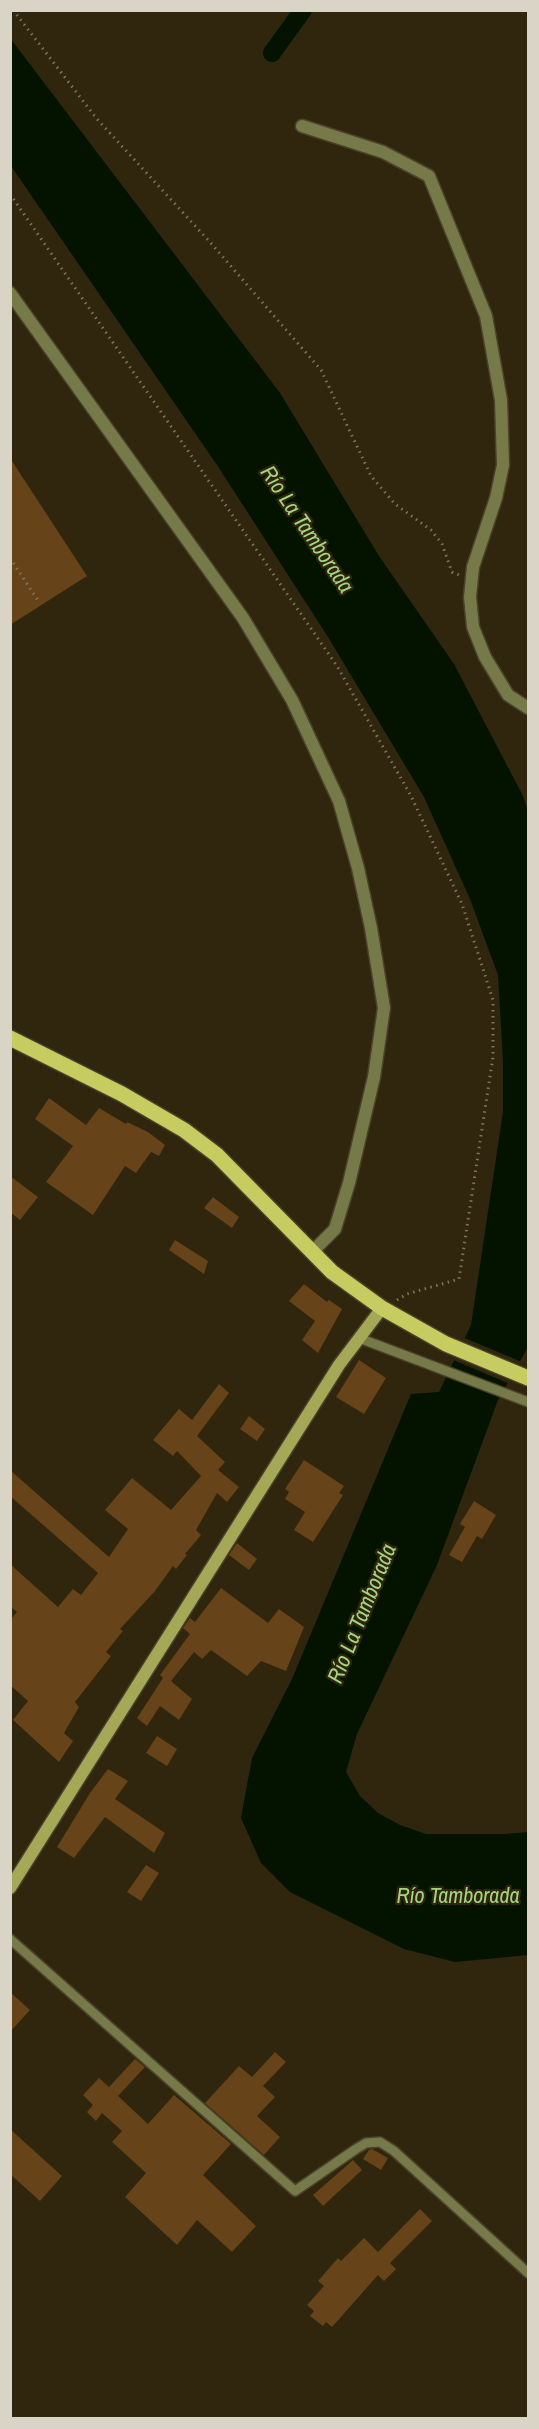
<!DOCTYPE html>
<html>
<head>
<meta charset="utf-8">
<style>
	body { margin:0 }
	#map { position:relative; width:539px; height:2429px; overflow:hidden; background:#2f260d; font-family:"Archivo Narrow",sans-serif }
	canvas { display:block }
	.frame { position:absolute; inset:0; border:12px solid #d9d4c5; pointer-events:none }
</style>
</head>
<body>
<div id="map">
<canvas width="539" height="2429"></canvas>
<div class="frame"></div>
</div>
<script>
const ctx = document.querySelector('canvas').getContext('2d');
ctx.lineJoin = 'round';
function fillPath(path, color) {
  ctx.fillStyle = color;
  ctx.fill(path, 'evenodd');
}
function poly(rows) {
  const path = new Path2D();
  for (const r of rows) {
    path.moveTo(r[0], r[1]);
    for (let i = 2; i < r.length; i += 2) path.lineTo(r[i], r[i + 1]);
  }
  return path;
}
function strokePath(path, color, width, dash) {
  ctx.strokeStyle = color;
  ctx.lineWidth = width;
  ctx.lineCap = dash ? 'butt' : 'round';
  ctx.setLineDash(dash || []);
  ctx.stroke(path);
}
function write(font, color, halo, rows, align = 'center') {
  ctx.font = font + ' "Archivo Narrow",sans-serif';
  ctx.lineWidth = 4.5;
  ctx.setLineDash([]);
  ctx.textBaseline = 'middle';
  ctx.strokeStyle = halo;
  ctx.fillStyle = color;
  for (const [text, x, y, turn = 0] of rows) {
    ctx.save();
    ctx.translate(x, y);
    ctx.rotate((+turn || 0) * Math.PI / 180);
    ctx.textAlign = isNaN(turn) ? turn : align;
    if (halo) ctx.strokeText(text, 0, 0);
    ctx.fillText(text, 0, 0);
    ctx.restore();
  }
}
fillPath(poly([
	[10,38,280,393,379,556,454,664,523,796,528,811,528,1347,498,1400,437,1565,357,1734,346,1772,360,1796,378,1813,400,1825,426,1834,505,1834,528,1832,528,1955,455,1962,404,1949,290,1892,261,1863,241,1818,252,1758,292,1679,411,1394,439,1392,471,1325,503,1112,503,1060,498,975,470,899,424,797,328,637,217,465,11,166]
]), '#041300');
fillPath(poly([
	[462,1337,522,1362,510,1384,451,1359]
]), '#2f260d');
strokePath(poly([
	[272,53,303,10]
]), '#041300', 18);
fillPath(poly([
	[10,458,87,576,10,625],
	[49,1098,86,1125,99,1108,126,1124,127,1122,148,1132,165,1145,159,1156,151,1152,136,1173,125,1166,93,1215,46,1182,73,1146,35,1119],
	[10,1176,38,1197,20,1220,10,1212],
	[213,1197,239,1217,232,1228,204,1208],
	[175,1240,208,1261,204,1274,169,1250],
	[304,1284,327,1302,329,1300,342,1309,318,1353,302,1340,315,1321,289,1301],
	[359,1360,386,1378,364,1414,336,1397],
	[219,1384,229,1393,197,1436,225,1462,218,1470,239,1487,227,1502,217,1493,196,1530,201,1535,185,1554,187,1555,176,1569,173,1566,155,1591,120,1629,123,1631,106,1652,111,1656,75,1702,79,1707,64,1733,73,1741,59,1762,13,1720,28,1701,10,1685,10,1620,17,1612,10,1606,10,1564,58,1607,73,1589,81,1595,98,1573,10,1496,10,1470,109,1557,128,1529,105,1510,132,1478,171,1510,201,1476,177,1451,173,1456,153,1440,179,1409,192,1420],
	[249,1416,265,1429,257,1441,240,1429],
	[304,1460,344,1486,339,1493,343,1495,313,1542,294,1530,305,1512,285,1499,289,1492,285,1489],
	[474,1501,496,1515,482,1539,477,1536,462,1562,449,1555,465,1527,460,1524],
	[237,1543,257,1559,249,1570,229,1555],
	[221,1588,268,1623,279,1609,304,1627,286,1671,261,1661,247,1676,211,1650,202,1659,194,1652,171,1681,192,1699,179,1720,160,1706,147,1726,137,1718,163,1678,160,1675,190,1634,183,1628,190,1618,195,1622],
	[157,1736,177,1749,167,1766,146,1753],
	[108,1769,128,1781,115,1799,165,1833,154,1853,105,1817,74,1858,57,1847,90,1793],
	[146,1865,159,1873,141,1901,127,1892],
	[10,1992,30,2010,10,2032],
	[275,2052,286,2062,263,2086,275,2097,257,2116,280,2137,264,2155,205,2103,239,2066,252,2077],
	[135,2059,145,2067,118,2096,148,2124,174,2095,231,2144,203,2175,256,2226,232,2252,197,2220,177,2245,125,2197,146,2173,112,2142,122,2131,102,2113,96,2121,87,2112,93,2105,83,2095,99,2078,109,2087],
	[10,2129,62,2176,40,2201,10,2174],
	[372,2149,388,2158,381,2170,363,2159,369,2150],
	[353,2160,362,2170,323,2206,313,2195],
	[420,2209,432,2221,390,2263,396,2269,384,2281,378,2275,332,2327,326,2322,323,2326,310,2316,314,2311,307,2305,324,2286,318,2281,338,2258,341,2261,364,2238,378,2252]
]), '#664318');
const service = poly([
	[359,1338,528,1402],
	[10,1939,295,2191,356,2149,366,2143,380,2142,394,2151,528,2273]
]);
const minor = poly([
	[302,126,383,152,429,176,486,316,501,400,503,465,496,498,473,567,470,597,473,627,485,657,508,695,528,708],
	[10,293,243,618,292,700,339,801,358,868,371,928,384,1008,374,1077,349,1183,335,1229,312,1252]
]);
const secondary = poly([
	[10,1888,339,1365,382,1308]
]);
const primary = poly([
	[10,1038,122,1094,184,1130,217,1155,332,1272,382,1308,446,1344,528,1378]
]);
strokePath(service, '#4a422a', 12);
strokePath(minor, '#4a422a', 15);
strokePath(secondary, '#4a422a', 15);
strokePath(primary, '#4a422a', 18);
strokePath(poly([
	[13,10,97,119,209,241,321,370,371,476,395,504,431,530,442,544,452,572,459,575],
	[10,194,337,666,411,796,462,904,493,1000,493,1057,459,1279,407,1294,397,1300],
	[10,558,39,602]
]), '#7b7460', 3, [1.5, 4.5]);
strokePath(service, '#767948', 9);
strokePath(minor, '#767948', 12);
strokePath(secondary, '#a4a857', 12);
strokePath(primary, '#c7cc61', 15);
write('italic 22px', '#a3d580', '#2f260d', [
	["Río La Tamborada",306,530,56],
	["Río La Tamborada",363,1614,-68],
	["Río Tamborada",458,1897]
]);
</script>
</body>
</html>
